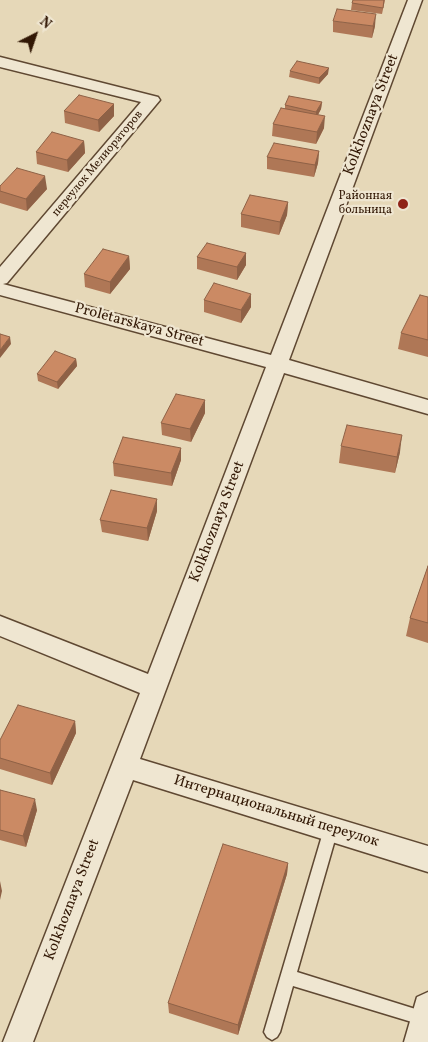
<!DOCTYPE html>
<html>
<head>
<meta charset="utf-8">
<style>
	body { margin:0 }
	#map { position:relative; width:428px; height:1042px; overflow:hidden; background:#e6d8b8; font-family:Vollkorn,serif }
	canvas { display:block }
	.north { position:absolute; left:10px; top:10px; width:50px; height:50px; -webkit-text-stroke:4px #efe6d1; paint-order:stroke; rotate:41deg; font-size:14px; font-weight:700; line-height:20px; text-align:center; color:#321805 }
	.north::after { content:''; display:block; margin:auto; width:18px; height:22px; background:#321805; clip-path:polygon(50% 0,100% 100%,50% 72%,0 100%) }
</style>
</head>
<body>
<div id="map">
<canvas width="428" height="1042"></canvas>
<div class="north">N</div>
</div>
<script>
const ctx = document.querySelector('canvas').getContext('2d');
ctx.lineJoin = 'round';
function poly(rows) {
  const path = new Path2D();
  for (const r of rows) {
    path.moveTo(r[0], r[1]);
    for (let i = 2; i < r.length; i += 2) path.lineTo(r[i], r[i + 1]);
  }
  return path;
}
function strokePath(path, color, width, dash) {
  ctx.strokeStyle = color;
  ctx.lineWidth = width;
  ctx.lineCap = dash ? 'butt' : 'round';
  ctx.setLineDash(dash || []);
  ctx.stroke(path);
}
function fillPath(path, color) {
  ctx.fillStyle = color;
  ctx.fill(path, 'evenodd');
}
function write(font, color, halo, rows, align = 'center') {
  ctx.font = font + ' Vollkorn,serif';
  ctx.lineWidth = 4.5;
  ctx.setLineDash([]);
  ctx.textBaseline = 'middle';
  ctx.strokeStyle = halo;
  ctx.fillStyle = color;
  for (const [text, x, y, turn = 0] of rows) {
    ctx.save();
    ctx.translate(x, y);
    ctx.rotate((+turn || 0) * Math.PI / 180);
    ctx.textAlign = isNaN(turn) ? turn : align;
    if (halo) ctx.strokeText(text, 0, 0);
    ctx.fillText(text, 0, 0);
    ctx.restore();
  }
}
const lane = poly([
	[331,823,336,825,338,829,297,972,425,1012,428,1013,428,1025,425,1026,293,986,280,1032,277,1037,272,1040,267,1037,264,1032,324,829,326,825,331,823]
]);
const street = poly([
	[408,0,422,0,289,360,428,400,428,414,284,373,140,759,428,846,428,872,133,780,33,1042,3,1042,140,693,0,636,0,616,148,674,266,367,0,295,0,267,141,102,0,67,0,57,158,97,160,100,7,283,3,284,271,355,408,0],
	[428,992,428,1042,404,1042,417,997,428,992]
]);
strokePath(lane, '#5f4832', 3);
strokePath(street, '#5f4832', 3);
fillPath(lane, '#efe6d1');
fillPath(street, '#efe6d1');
fillPath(poly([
	[385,0,382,14,351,10,352,3],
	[333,21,375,26,372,38,333,32],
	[290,71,328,74,319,84,289,77],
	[322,102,321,109,318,115,324,128,316,144,272,136,273,124,285,109,285,105],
	[64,111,114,116,99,132,65,123],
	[84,141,85,153,68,172,37,164,36,152],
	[319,151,318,163,314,177,267,169,267,157],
	[0,186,47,189,27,211,0,203],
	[288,202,287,215,279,235,241,227,241,214],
	[246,253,246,265,237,280,197,269,197,257],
	[129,256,130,269,110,294,85,287,84,274],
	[428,297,428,357,398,349,401,333],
	[204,300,251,307,241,323,204,312],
	[76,359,77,366,58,389,38,381,37,374],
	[205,400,205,413,191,442,162,435,161,423],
	[341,446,400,452,395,473,339,463],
	[181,448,181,460,172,486,114,476,113,463],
	[157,511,148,541,102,532,100,520],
	[428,566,428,643,406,636,410,618],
	[75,721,76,733,52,785,0,769,0,740],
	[0,790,37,810,26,847,0,840],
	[288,863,287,874,238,1035,169,1013,168,1003]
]), '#af7756');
fillPath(poly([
	[376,14,375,26,372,38,373,26],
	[329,68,328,74,319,84,319,78],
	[322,102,321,109,316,118,316,112],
	[114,104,114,116,99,132,98,120],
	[325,116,324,128,316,144,317,132],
	[84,141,85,153,68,172,67,160],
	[319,151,318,163,314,177,315,165],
	[45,176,47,189,27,211,26,199],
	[288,202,287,215,279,235,280,222],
	[246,253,246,265,237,280,237,267],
	[129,256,130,269,110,294,110,282],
	[251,294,251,307,241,323,241,310],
	[10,337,11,344,0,358,0,350],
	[76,359,77,366,58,389,57,382],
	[205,400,205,413,191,442,190,429],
	[402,435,400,452,395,473,397,457],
	[181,448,181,460,172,486,171,473],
	[157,499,157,511,148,541,147,528],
	[75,721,76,733,52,785,50,773],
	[35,799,37,810,26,847,23,836],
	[288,863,287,874,238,1035,238,1025],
	[0,881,2,891,0,900]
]), '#8e6146');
const building = poly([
	[353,0,384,0,383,8,352,3,353,0],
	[337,9,376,14,373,26,333,21,337,9],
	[297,61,329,68,319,78,290,71,297,61],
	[79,95,114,104,98,120,64,111,79,95],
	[289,96,322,102,316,112,285,105,289,96],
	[281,108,325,116,317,132,273,124,281,108],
	[52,132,84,141,67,160,36,152,52,132],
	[274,143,319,151,315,165,267,157,274,143],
	[17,168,45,176,26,199,0,191,0,186,17,168],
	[250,195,288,202,280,222,241,214,250,195],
	[207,243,246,253,237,267,197,257,207,243],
	[103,249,129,256,110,282,84,274,103,249],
	[214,283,251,294,241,310,204,300,214,283],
	[420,295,428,297,428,340,401,333,420,295],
	[0,334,10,337,0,350,0,334],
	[55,351,76,359,57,382,37,374,55,351],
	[176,394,205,400,190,429,161,423,176,394],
	[347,425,402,435,397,457,341,446,347,425],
	[123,437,181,448,171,473,113,463,123,437],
	[111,490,157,499,147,528,100,520,111,490],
	[428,566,428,623,410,618,428,566],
	[18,705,75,721,50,773,0,758,0,740,18,705],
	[0,790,35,799,23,836,0,830,0,790],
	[223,844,288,863,238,1025,168,1003,223,844]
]);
fillPath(building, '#cb8a64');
strokePath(building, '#8e6146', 1);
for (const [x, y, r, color] of [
	[403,204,6,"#8f2418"]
]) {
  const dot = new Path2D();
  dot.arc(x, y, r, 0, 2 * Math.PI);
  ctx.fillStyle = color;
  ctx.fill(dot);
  strokePath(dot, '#efe6d1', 2);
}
write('12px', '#321805', '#efe6d1', [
	["переулок Мелиораторов",98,164,-50]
]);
write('12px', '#321805', '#efe6d1', [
	["Районная",392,197],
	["больница",392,211]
], 'right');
write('15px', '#321805', '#efe6d1', [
	["Kolkhoznaya Street",372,115,-69],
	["Proletarskaya Street",139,326,15],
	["Kolkhoznaya Street",218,522,-69],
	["Интернациональный переулок",276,812,17],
	["Kolkhoznaya Street",73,900,-69]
]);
</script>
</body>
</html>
